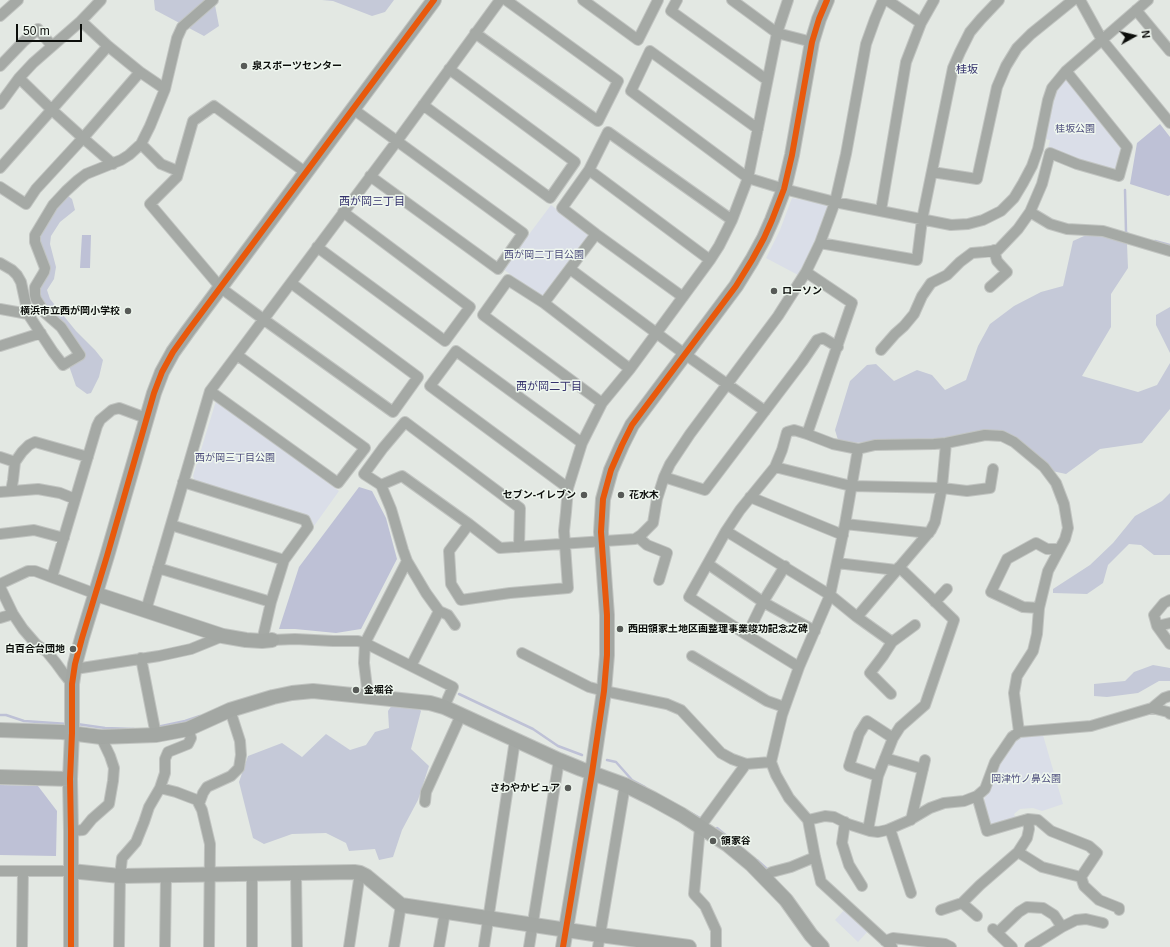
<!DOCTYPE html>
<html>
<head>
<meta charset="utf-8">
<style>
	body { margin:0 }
	#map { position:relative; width:1170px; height:947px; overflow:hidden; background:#e3e8e3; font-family:Helvetica,sans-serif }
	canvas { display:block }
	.north { position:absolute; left:1114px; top:16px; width:40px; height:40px; -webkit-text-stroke:3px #eff7ef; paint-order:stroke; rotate:82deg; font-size:11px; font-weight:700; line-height:16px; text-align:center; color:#0c0e0b }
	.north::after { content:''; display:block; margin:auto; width:14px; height:18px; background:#0c0e0b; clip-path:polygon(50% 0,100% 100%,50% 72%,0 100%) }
	.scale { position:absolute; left:16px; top:24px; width:66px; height:18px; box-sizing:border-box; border:2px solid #0c0e0b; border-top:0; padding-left:5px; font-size:12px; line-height:14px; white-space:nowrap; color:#0c0e0b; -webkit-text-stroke:3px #eff7ef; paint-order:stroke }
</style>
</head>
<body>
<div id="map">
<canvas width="1170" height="947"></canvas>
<div class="north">N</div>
<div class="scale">50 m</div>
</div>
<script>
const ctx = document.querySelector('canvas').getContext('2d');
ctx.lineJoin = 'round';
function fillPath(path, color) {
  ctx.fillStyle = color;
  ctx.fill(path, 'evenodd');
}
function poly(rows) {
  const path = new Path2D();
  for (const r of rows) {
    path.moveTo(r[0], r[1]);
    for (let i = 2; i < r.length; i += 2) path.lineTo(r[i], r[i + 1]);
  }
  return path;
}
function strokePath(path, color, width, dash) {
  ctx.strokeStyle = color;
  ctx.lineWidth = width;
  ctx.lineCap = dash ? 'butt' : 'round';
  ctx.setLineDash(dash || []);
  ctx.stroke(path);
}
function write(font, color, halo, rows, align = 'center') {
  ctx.font = font + ' Helvetica,"Noto Sans JP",sans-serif';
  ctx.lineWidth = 3;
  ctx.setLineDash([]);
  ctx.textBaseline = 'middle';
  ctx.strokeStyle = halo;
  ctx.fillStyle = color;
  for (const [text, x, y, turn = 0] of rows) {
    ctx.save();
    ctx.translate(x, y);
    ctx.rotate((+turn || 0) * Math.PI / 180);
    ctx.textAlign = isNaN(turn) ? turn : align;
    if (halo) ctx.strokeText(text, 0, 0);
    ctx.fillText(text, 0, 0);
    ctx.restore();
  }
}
fillPath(poly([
	[1063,80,1069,80,1123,149,1118,169,1114,171,1077,160,1048,148,1050,140,1044,139,1050,107,1055,94],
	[792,198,826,204,829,209,811,249,798,275,766,258,780,230],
	[551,205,587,232,588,237,545,296,540,296,503,269],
	[216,401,218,401,339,491,314,526,310,517,195,482,193,476],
	[1043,735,1063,804,1042,811,1033,808,1020,809,1014,814,1016,819,993,826,990,823,984,799,989,791,1004,755,1011,746,1018,739,1026,736],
	[846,908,869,930,858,942,835,920]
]), '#dadee8');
fillPath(poly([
	[154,0,214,0,219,26,204,36,155,10],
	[322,0,394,0,385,12,372,16,333,1],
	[67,195,72,199,75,210,60,222,51,236,50,244,56,267,54,279,47,290,50,299,76,331,95,350,103,360,99,377,91,393,87,394,76,386,69,366,84,355,50,314,38,296,42,281,38,235,55,207],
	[1084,236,1104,236,1127,244,1128,268,1111,294,1111,327,1082,376,1138,392,1157,385,1170,363,1170,409,1142,443,1100,449,1066,474,1052,471,1007,436,851,443,838,440,835,430,850,381,867,365,876,364,894,381,917,370,932,375,945,390,966,380,978,346,990,324,1014,306,1041,292,1063,286,1073,241],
	[1170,307,1170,353,1156,325,1156,315],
	[1170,493,1170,555,1154,555,1141,545,1129,544,1108,565,1103,583,1087,594,1053,593,1053,589,1090,565,1113,543,1135,516,1162,501],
	[1153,665,1170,668,1170,681,1159,681,1138,693,1107,697,1094,696,1094,684,1125,681,1134,672],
	[392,705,418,707,421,711,411,749,429,766,418,800,402,830,393,857,379,860,375,849,349,851,346,843,326,833,292,834,264,844,253,838,239,782,248,756,282,743,302,757,326,734,350,750,366,745,375,732,389,728,388,711]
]), '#c5c9d8');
fillPath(poly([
	[1160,124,1170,137,1170,195,1168,196,1130,184,1137,143],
	[82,235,91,235,90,268,80,268],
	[359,487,372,491,386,518,397,559,361,629,336,633,295,629,279,629,299,567],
	[0,785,38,786,57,811,56,856,0,855]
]), '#bec1d6');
strokePath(poly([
	[1125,190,1126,232,1129,235],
	[1155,241,1170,245],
	[459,694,533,729,558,746,582,755],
	[0,715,6,715,24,721,68,724],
	[77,724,105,728,134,729],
	[157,727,185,721,200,716],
	[607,760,616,762,632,780,645,787],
	[691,813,700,818],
	[717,828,728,837],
	[757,860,767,869]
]), '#bec1d6', 2.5);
const street = poly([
	[583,0,638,40,658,0],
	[677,0,671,11,767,80],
	[732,0,777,33,812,42],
	[887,0,921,23],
	[1080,0,1102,40,1170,123],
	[1136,10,1170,51],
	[0,16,18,0],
	[81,21,108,46,140,72,165,89],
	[475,33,598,121,618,81,506,0],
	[0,66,23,42,38,29,52,46],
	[0,104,19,78,33,63,81,21,101,0],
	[423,105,550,198,575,162,449,69],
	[353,109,523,233,498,269,370,176],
	[758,129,650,51,631,91,748,178,784,189,835,202,951,225,968,224,983,220,1001,211,1014,198,1023,183,1032,166,1038,149,1048,100,1052,88,1066,71,1148,0],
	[141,144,161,164,178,171],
	[113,164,83,138,140,72],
	[0,168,108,46],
	[589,170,710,260],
	[932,172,977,179,997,87,1006,66,1017,48,1031,34,1073,0],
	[0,187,26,204,36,189,83,138,52,110,19,78],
	[881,210,906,62,921,23,934,0],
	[1030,212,1050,224,1067,229,1103,231,1170,251],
	[820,243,917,260,922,220,953,68,960,52,970,32,981,19,999,0],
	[317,247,445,341,470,307,343,212],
	[0,263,12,270,17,275,21,282,28,314,53,352,63,365,80,355,61,327,45,313,36,299,35,295,35,287,44,272,45,268,35,242,35,235,53,205,66,191,78,180,86,174,121,160,129,155,141,144,150,126,165,89,177,38,182,27,213,0],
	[570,269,686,355,765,411],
	[806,272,852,303,807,434],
	[291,283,418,377,393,412,263,319,221,288,150,204,177,177,193,121,214,106,305,172],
	[990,287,1007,272,997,261,994,250],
	[683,297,596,234,562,208,589,170,608,132,732,220],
	[544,303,596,234],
	[0,309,28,314],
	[0,346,41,333],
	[881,350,895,334,904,326,914,314,922,296,931,283,947,275,960,262,972,253,984,252,998,250,1018,229,1030,212,1042,184,1050,153,1077,164,1119,176,1127,147,1066,71],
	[210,391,338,483,365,448,237,355],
	[602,403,483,315,508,280,544,303,630,369],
	[858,449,845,524,830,595,799,667,782,715,771,762,776,775,789,798,808,820,815,857,821,882,892,947],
	[0,457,15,462],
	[775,467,851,486,942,488,967,491,990,488,993,469],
	[664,477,705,490,802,362,817,340,823,338,838,347],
	[183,482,305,520,308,527,284,560,271,602,262,641],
	[381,485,402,476,469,524,500,548,635,539,641,535,653,523,657,499,664,477,670,464,690,434,778,316,806,272,820,243,835,202,846,154,866,44,875,19,883,0],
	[568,488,430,386,456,351,582,443],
	[11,491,13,480,15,462,22,452,29,445,35,442,88,457],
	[0,492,38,489,60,493,75,499],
	[750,497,843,535],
	[469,524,449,551,451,584,461,600,510,593,568,588,564,531,566,512,568,488,582,443,602,403,630,369,710,260,719,246,732,220,748,178,777,33,788,0],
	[845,524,929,533],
	[171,525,284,560],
	[726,531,830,595,857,617,931,530,935,522,942,487,946,443],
	[0,534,34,530,64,538],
	[638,537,647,545,667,553,659,580],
	[837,563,896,570],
	[708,564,763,602,815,631],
	[158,568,271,602],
	[52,577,97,426,100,420,112,410,119,408,146,418],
	[0,584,28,571,35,571,96,594],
	[0,587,13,614,23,629,36,644,47,652,56,663,64,674,72,684],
	[1170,600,1164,603,1154,615,1157,626,1170,644],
	[935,602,947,589],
	[1039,608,1023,607,991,592,1007,559,1036,543,1047,549,1059,549],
	[146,610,210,391,397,141,500,0],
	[857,617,892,642,883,656,870,673,891,694],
	[0,618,13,614],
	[455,625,448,615,439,611,426,593,407,561,403,550,391,509,381,485,364,474,383,448,405,422,520,508,519,547],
	[1157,626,1170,623],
	[747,635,763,602,785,566],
	[272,640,295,639,333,641,358,641,365,643,453,687,444,707],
	[892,642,915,625],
	[522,653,589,687,604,691,667,704,681,710,721,753,732,759,746,764,771,762],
	[692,656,767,701,784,707],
	[141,658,156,735],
	[411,666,439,611],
	[799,667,747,635,689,597,726,531,740,510,775,467,782,450,787,432,794,430,807,434,833,444,858,449,875,445,934,444,946,443,985,435,1002,436,1014,442,1044,467,1056,483,1064,504,1068,528,1065,539,1048,571,1039,608,1037,634,1033,651,1017,676,1014,693,1019,732],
	[75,669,159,656,191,649,223,636],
	[368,696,364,663,365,643,407,561],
	[1152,708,1164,698,1170,696],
	[885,758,923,769],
	[878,776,849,766,859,734,867,721,893,738],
	[160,788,176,792,197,800,202,810,210,844,209,947],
	[425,802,426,792,461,715],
	[199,804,203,793,207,787,231,776,239,768,241,755,240,741,230,710],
	[808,820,825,816,834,817,848,824,870,831,878,832,887,830,908,821,930,808,944,803,964,801,977,796,985,789,995,762,1012,737,1019,732,1091,726,1152,708,1168,712,1170,714],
	[911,820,925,760],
	[845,822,842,843,849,865,862,886],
	[890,829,911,893],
	[868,830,878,776,893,738,900,727,925,705,954,620,899,567],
	[71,831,83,830,92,819,109,804,113,781,114,768,110,756,101,737],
	[1018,852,1027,838,1029,829,1028,819],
	[0,871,71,871],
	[296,873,297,947],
	[252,874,252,947],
	[763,877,772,872,791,867,815,857],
	[1081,877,1084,886,1099,900,1119,908,1119,910],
	[962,903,977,916],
	[941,910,962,903,980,885,1018,852,1042,867,1081,877,1097,853,1089,846,1051,831,1038,820,1028,819,987,831,977,796],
	[993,929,1012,947],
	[997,933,1019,912,1027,907,1043,908,1054,915,1062,927],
	[885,941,893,938,945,944,951,947],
	[22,947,23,871],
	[119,947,120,876,122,858,136,842,144,822,149,807,160,788,165,773,165,759,168,752,188,744,191,738,188,729],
	[165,947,166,875],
	[349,947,360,873],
	[394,947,401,905],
	[439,947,445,912],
	[484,947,515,740],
	[529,947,559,760],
	[598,947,625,785],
	[716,947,716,930,705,906,694,894,700,827,746,764],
	[1030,947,1062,927,1076,920,1086,919,1103,923]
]);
const secondary = poly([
	[96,594,223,636,246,640,262,641,272,640],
	[0,730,62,732,101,737,156,735,188,729,230,710,273,697,292,693,313,691,430,703,444,707,559,760,581,769,625,785,653,799,682,815,728,845,751,864,786,900,811,935,822,947],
	[0,777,70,779],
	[71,871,120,876,354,872,360,873,366,876,401,905,600,935,689,947],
	[71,947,71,831,70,779,72,733,72,684,75,664,82,638,107,556,154,393,162,372,173,352,188,331,434,0],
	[563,947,592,773,604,691,607,655,607,615,601,532,603,499,611,470,622,445,632,425,736,286,752,260,764,238,772,220,784,189,792,155,812,42,819,19,827,0]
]);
strokePath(street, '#c1c4c1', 12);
strokePath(secondary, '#c1c4c1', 16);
strokePath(street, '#a5a9a5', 10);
strokePath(secondary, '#a3a7a3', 14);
strokePath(poly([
	[71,947,71,831,70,779,72,733,72,684,75,664,82,638,107,556,154,393,162,372,173,352,188,331,434,0],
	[563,947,592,773,604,691,607,655,607,615,601,532,603,499,611,470,622,445,632,425,736,286,752,260,764,238,772,220,784,189,792,155,812,42,819,19,827,0]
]), '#e8590c', 6);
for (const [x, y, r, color] of [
	[244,66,4,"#575a57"],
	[774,291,4,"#575a57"],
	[128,311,4,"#575a57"],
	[584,495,4,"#575a57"],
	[621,495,4,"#575a57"],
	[620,629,4,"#575a57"],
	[73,649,4,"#575a57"],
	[356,690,4,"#575a57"],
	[568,788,4,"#575a57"],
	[713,841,4,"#575a57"]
]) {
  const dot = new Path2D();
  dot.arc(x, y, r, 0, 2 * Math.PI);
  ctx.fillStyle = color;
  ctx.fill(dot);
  strokePath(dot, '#eff7ef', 1.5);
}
write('bold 10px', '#0c0e0b', '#eff7ef', [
	["泉スポーツセンター",252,66],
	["ローソン",782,291],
	["横浜市立西が岡小学校",120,311,"right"],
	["セブン-イレブン",576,495,"right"],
	["花水木",629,495],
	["西田領家土地区画整理事業竣功記念之碑",628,629],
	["白百合台団地",65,649,"right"],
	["金堀谷",364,690],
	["さわやかピュア",560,788,"right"],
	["領家谷",721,841]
], 'left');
write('10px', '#4d4d7c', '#eff7ef', [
	["桂坂公園",1075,129],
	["西が岡二丁目公園",544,255],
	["西が岡三丁目公園",235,458],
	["岡津竹ノ鼻公園",1026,779]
]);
write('11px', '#34316c', '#eff7ef', [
	["桂坂",967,70],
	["西が岡三丁目",372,202],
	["西が岡二丁目",549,387]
]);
</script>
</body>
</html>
